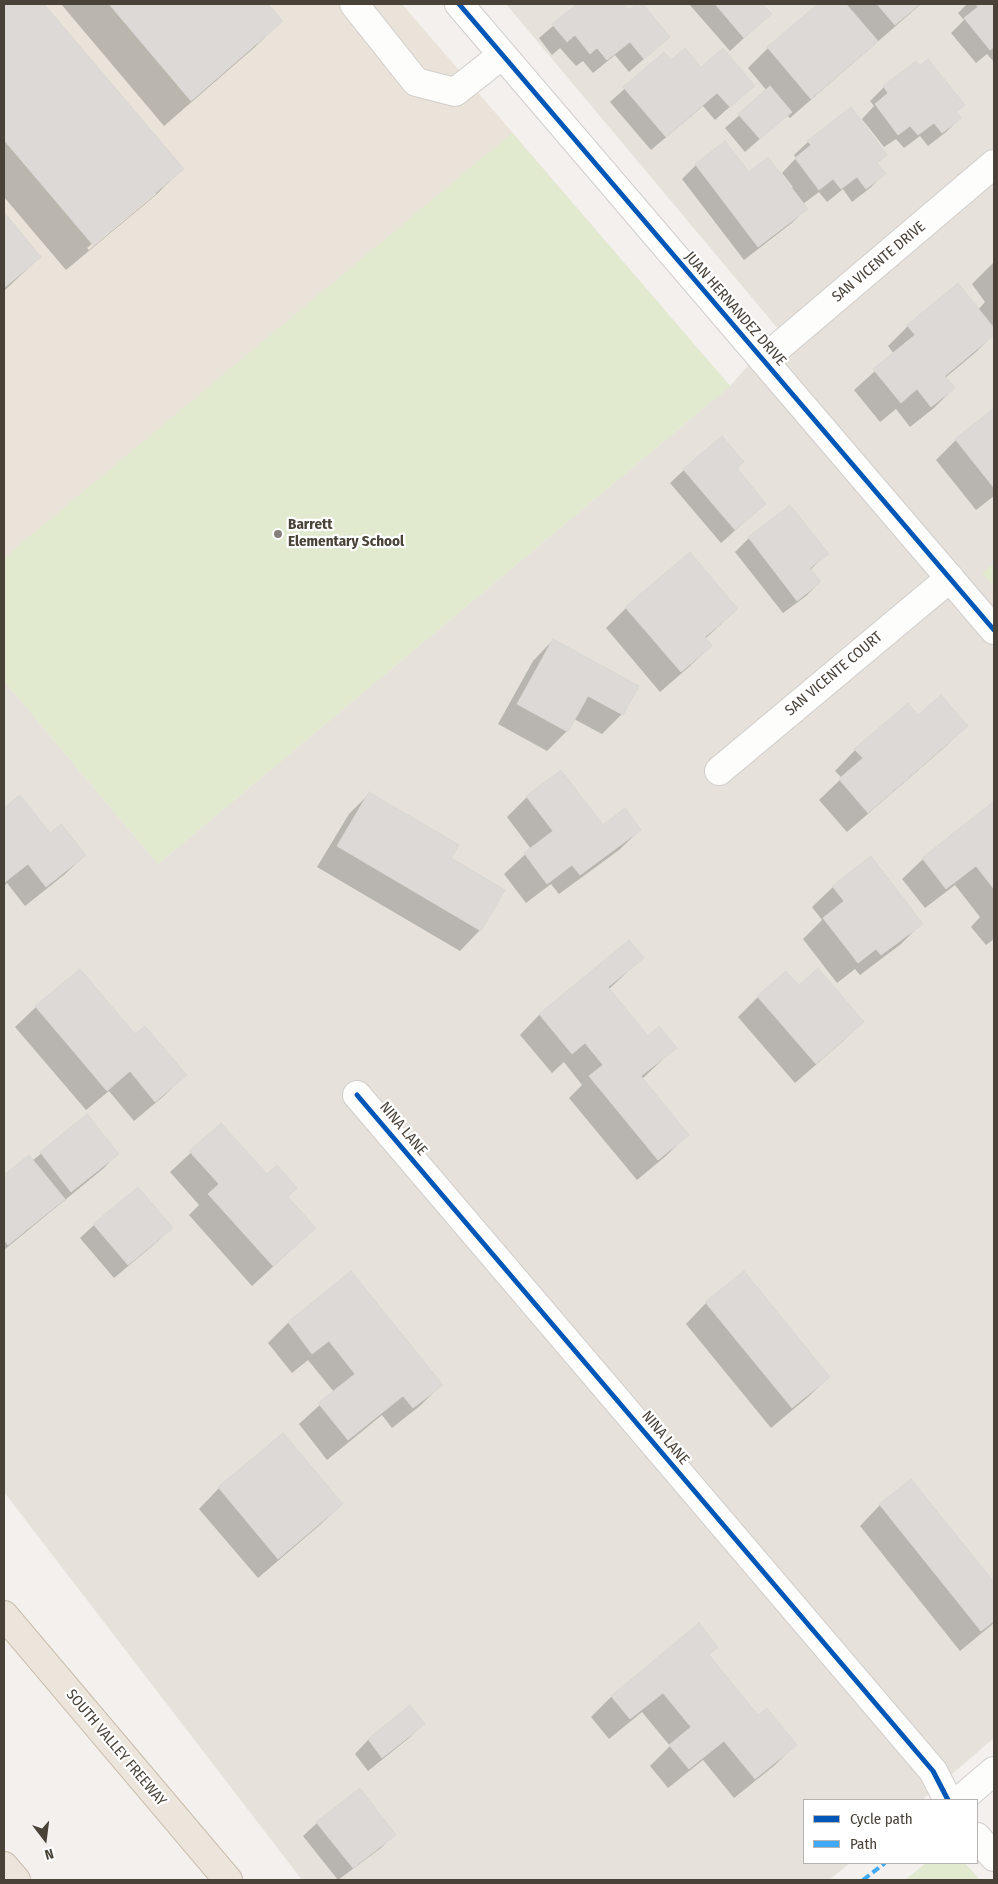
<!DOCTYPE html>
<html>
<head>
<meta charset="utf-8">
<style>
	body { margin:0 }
	#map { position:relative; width:998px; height:1884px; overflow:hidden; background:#f3f0ed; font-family:"Fira Sans Condensed",sans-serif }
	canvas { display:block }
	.frame { position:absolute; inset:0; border:5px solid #494239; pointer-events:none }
	.legend { position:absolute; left:803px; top:1799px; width:175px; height:65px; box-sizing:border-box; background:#fff; border:1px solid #b6b3b0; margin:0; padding:6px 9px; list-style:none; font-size:15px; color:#494239 }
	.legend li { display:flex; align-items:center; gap:10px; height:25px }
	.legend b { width:25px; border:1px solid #b6b3b0 }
	.north { position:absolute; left:20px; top:1814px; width:50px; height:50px; -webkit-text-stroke:4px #fff; paint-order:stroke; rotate:165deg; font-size:14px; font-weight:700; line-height:20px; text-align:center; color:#494239 }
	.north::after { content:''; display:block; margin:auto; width:18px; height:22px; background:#494239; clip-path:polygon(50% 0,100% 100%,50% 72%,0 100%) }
</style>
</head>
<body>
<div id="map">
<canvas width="998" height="1884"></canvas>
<div class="frame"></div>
<ul class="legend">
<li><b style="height:6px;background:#0057b8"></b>Cycle path</li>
<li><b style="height:6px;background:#3fa9f5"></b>Path</li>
</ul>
<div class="north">N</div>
</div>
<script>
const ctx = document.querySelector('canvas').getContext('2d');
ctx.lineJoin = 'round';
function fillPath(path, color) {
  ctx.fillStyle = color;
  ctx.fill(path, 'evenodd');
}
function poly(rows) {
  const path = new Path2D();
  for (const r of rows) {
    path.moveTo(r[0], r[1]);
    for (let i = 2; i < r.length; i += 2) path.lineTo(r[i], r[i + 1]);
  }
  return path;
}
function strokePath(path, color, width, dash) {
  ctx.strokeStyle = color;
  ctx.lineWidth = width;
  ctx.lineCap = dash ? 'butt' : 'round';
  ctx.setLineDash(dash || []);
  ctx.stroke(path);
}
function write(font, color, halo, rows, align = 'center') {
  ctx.font = font + ' "Fira Sans Condensed",sans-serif';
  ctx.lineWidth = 4.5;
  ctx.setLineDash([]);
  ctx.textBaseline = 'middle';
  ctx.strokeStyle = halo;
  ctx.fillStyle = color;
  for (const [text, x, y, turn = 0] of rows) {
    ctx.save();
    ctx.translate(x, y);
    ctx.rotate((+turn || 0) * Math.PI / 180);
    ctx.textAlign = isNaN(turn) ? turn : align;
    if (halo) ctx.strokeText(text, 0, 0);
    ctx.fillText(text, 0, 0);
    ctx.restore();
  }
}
fillPath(poly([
	[506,4,994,4,994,1738,922,1800,804,1800,804,1863,850,1863,829,1880,302,1880,4,1492,4,681,158,864,730,386,779,330]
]), '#e6e2db');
fillPath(poly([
	[4,4,402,4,730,386,158,864,4,681]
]), '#e9e3d9');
fillPath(poly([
	[512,133,730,386,158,864,4,681,4,558],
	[994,563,994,587,982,573],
	[926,1863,965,1863,980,1880,905,1880]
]), '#e1eacf');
fillPath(poly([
	[4,4,43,4,182,169,156,195,66,270,4,197],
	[156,191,156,194,89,250,87,248],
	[61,4,266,4,281,21,255,47,164,126],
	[579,4,622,4,629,11,638,4,641,4,669,37,629,72,615,55,593,73,583,61,576,66,560,48,552,55,539,38],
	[689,4,760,4,770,14,730,51],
	[820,4,921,4,790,118,787,115,745,152,725,128,767,91,748,68,768,48],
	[967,4,994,4,994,62,987,54,976,63,951,33,964,20,958,13],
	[664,53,671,62,701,68,753,86,715,120,703,106,651,150,610,102],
	[916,62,963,105,955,113,960,118,946,132,928,146,920,136,904,148,896,139,884,147,862,119,874,106,870,101,884,87],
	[808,142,886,155,876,164,884,174,870,188,852,202,843,189,827,202,819,192,803,204,806,209,793,222,744,260,682,179,696,165,748,174,791,188,793,187,782,173,796,158,794,155],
	[4,214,40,257,4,291],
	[994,262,994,334,976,352,945,378,954,388,934,408,910,427,896,409,880,422,854,390,894,354,888,346,908,326,978,310,985,302,972,284],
	[994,410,994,496,976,510,936,460,956,440],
	[736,469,765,504,721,543,670,483,684,470],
	[749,538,827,554,810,570,820,582,806,596,783,613,735,552],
	[626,608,737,609,705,639,711,646,690,666,660,692,606,628],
	[553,640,622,714,602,734,574,719,567,731,547,751,498,724,533,661],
	[918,716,966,726,946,746,847,832,819,800,842,778,835,771,855,750],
	[369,794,449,858,504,890,480,930,460,951,317,867,349,814],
	[20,797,49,835,85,855,64,875,25,906,7,883,4,886,4,809],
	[527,797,603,827,640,830,619,850,559,894,551,884,526,903,504,874,531,849,507,817],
	[994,803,994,939,986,945,971,927,980,917,955,885,925,908,902,879,923,859],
	[833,887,921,924,901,944,860,975,855,969,837,983,803,939,822,920,812,907],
	[642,958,608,990,647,1038,675,1048,642,1079,687,1135,667,1155,637,1180,569,1098,582,1085,564,1062,552,1073,520,1035,540,1014],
	[799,987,862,1022,842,1042,795,1083,738,1017,758,997],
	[36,1007,135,1036,185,1075,165,1095,134,1121,109,1091,86,1110,15,1027],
	[87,1116,117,1154,104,1168,4,1250,4,1177,29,1157,32,1161],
	[221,1125,315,1228,252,1286,189,1215,199,1205,170,1172],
	[94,1225,171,1228,157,1242,114,1278,80,1238],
	[351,1273,441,1385,421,1405,392,1428,382,1415,327,1460,299,1424,334,1392,308,1360,292,1373,268,1343,288,1323],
	[744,1273,829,1377,808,1397,771,1428,686,1324,706,1303],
	[911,1481,994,1584,994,1623,960,1651,860,1526,880,1505],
	[219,1488,342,1504,321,1524,258,1578,199,1509],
	[699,1625,708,1656,758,1717,795,1745,775,1765,734,1798,703,1760,668,1788,650,1766,670,1746,642,1712,609,1739,591,1717,611,1697],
	[410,1707,423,1724,409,1738,368,1771,355,1754,368,1740],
	[317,1823,394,1835,381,1848,338,1880,303,1836]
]), '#0003');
const building = poly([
	[4,4,44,4,184,169,93,245,4,140,4,4],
	[109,4,268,4,283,21,191,101,109,4],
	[577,4,624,4,629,10,636,4,643,4,670,37,644,59,630,42,607,60,597,48,590,54,575,35,567,42,552,24,577,4],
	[715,4,762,4,772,14,744,38,715,4],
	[818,4,846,4,878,41,811,99,767,47,818,4],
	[877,4,920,4,895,25,877,4],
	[976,4,994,4,994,47,990,50,964,18,978,7,976,4],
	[685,48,701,67,723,48,755,86,730,107,717,93,666,137,623,87,664,52,671,60,685,48],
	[928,59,965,105,956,112,962,118,942,133,934,123,918,135,910,126,898,135,875,104,888,93,883,86,916,61,920,66,928,59],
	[770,86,792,112,760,139,738,114,770,86],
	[851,107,887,155,877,163,886,174,866,189,857,177,841,189,833,179,819,190,795,158,811,145,807,141,851,107],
	[725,141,749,172,768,157,808,209,758,247,695,164,725,141],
	[4,212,41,257,4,288,4,212],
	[958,283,994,328,994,335,945,376,955,388,931,407,917,389,901,403,873,369,915,335,907,325,958,283],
	[994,408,994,488,955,439,994,408],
	[722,436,744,462,737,468,766,504,735,530,683,469,722,436],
	[790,505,829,554,810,568,821,582,797,601,748,537,790,505],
	[690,552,738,609,705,637,712,646,681,672,625,607,690,552],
	[553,639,639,686,623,715,588,696,568,732,517,704,553,639],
	[941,695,968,726,868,813,839,779,863,758,854,749,908,703,918,715,941,695],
	[561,770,603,825,625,808,641,830,580,875,572,865,547,884,524,853,553,831,526,796,561,770],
	[369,792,459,845,451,858,505,890,481,931,337,846,369,792],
	[20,795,50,833,61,824,86,855,46,887,28,864,4,883,4,808,20,795],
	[994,801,994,889,976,866,946,889,922,858,994,801],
	[871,856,923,924,881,955,876,949,858,963,823,918,844,901,832,886,871,856],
	[629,940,644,958,608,987,648,1036,659,1026,677,1048,641,1076,689,1135,658,1160,589,1076,603,1065,585,1043,572,1054,539,1014,629,940],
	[818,968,864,1022,816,1064,757,996,786,971,799,985,818,968],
	[80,969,135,1034,145,1026,187,1075,155,1102,130,1071,107,1091,35,1006,80,969],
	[87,1114,119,1154,71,1192,40,1152,87,1114],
	[221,1123,267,1174,277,1165,297,1188,288,1197,316,1228,273,1266,208,1194,219,1184,189,1151,221,1123],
	[29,1155,65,1199,8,1245,4,1240,4,1175,29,1155],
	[138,1187,173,1228,128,1265,93,1224,138,1187],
	[351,1271,443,1385,413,1408,403,1396,348,1440,318,1403,355,1374,329,1341,312,1354,288,1322,351,1271],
	[744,1271,830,1377,792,1408,705,1302,744,1271],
	[283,1433,343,1504,278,1559,218,1487,283,1433],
	[911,1479,994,1582,994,1621,981,1631,879,1504,911,1479],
	[699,1623,718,1647,709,1655,758,1715,767,1708,797,1745,755,1779,724,1741,689,1769,669,1745,691,1727,663,1693,630,1719,611,1696,699,1623],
	[410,1705,425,1724,382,1758,368,1739,410,1705],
	[360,1788,396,1835,353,1868,316,1822,360,1788]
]);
fillPath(building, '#dcd9d6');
strokePath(building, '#dbd7d3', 1);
const minor = poly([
	[354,4,416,82,455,92,502,55],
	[459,4,994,630],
	[763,360,994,164],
	[719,771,950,578],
	[357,1095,933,1771,948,1800],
	[960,1800,994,1771],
	[977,1837,994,1857]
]);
const highway = poly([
	[4,1615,228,1880],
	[4,1866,16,1880]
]);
strokePath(minor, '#d1cecb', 30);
strokePath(highway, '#c9bcaa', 30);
strokePath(minor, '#fdfdfc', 28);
strokePath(highway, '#ebe5db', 28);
strokePath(poly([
	[863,1880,885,1863]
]), '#3fa9f5', 4, [8, 4]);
strokePath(poly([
	[459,4,994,630],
	[357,1095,933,1771,948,1800]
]), '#0057b8', 5);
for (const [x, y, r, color] of [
	[278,534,5,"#847f78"]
]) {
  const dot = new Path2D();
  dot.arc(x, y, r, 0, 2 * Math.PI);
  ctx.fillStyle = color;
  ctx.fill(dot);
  strokePath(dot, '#fff', 2);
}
write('15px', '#494239', '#fff', [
	["SAN VICENTE DRIVE",879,262,-40],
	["JUAN HERNANDEZ DRIVE",735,309,49],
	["SAN VICENTE COURT",834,674,-40],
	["NINA LANE",403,1129,50],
	["NINA LANE",665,1438,50],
	["SOUTH VALLEY FREEWAY",116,1748,50]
]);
write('bold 15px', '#494239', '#fff', [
	["Barrett",288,525],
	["Elementary School",288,542]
], 'left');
</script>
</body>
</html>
